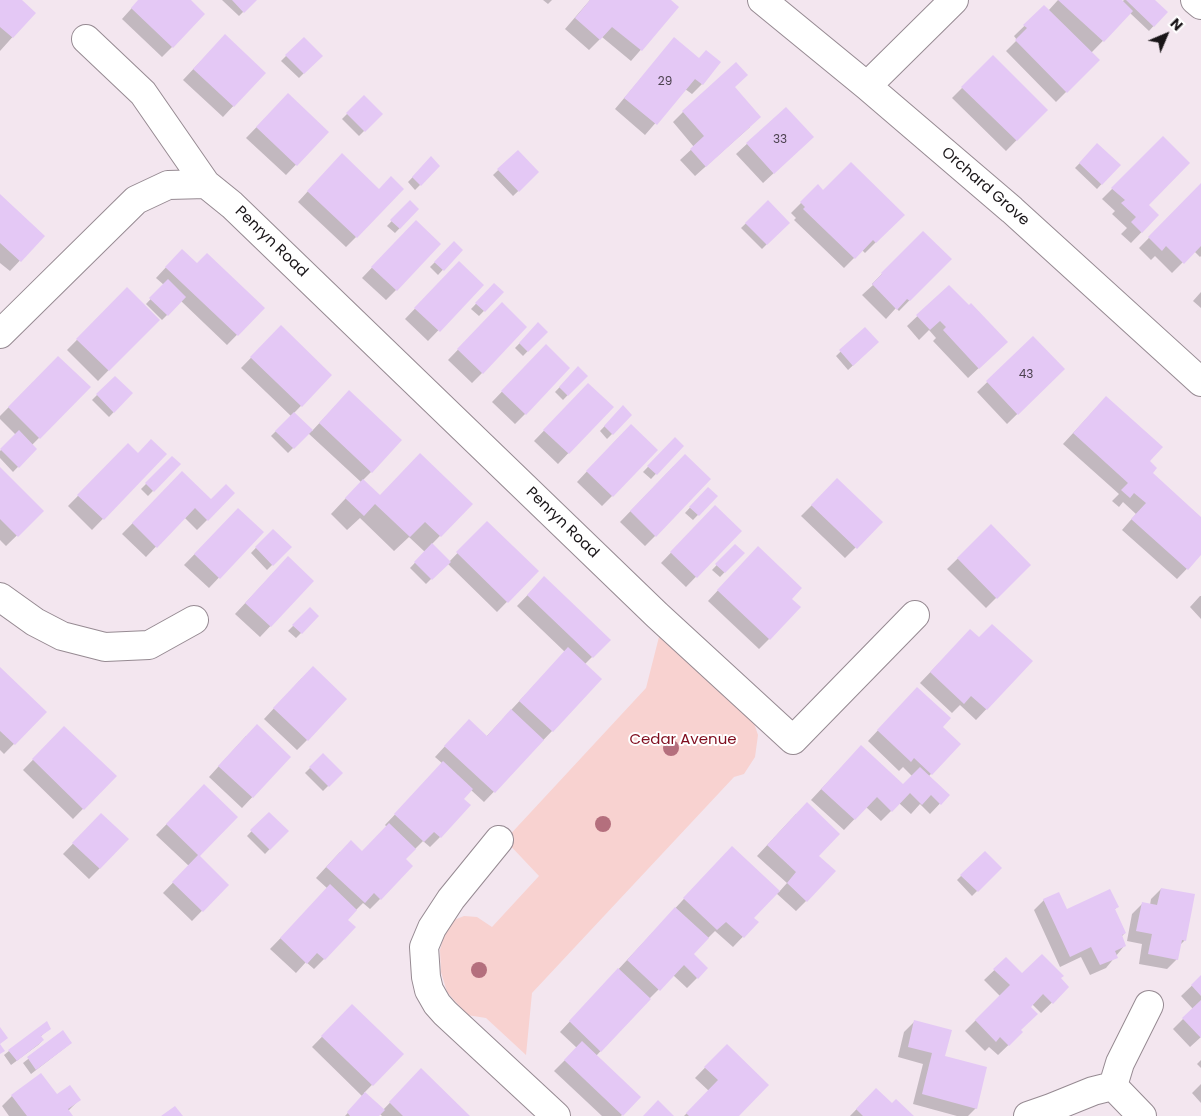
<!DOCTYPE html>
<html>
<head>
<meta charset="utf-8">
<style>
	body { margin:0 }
	#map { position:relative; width:1201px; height:1116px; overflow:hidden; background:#f3e6ef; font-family:Poppins,sans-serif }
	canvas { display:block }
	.north { position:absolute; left:1141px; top:10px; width:50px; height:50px; -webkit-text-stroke:4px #fff; paint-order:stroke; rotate:45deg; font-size:14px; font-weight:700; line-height:20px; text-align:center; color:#191518 }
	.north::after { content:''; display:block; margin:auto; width:18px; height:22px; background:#191518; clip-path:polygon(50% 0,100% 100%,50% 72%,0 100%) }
</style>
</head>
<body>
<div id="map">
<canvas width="1201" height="1116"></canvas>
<div class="north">N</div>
</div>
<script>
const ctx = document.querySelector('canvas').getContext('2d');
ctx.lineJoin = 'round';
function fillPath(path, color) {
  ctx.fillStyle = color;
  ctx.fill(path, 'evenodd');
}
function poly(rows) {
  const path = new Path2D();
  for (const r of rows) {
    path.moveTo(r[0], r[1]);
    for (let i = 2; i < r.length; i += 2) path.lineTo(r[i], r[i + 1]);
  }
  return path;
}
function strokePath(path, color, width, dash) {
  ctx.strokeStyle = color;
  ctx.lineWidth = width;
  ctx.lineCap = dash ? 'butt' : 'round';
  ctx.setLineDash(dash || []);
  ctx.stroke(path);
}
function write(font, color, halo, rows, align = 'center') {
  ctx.font = font + ' Poppins,sans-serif';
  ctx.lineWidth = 4;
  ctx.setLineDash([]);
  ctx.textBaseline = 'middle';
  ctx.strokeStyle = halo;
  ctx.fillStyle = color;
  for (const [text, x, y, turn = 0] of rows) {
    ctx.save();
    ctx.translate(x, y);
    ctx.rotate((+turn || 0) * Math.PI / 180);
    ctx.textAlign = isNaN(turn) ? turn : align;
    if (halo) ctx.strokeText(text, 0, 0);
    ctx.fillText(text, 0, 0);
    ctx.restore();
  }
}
fillPath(poly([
	[660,633,754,723,758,735,755,757,744,774,734,777,532,993,526,1055,486,1018,467,1015,447,992,441,972,440,950,446,927,454,920,464,916,477,917,492,927,539,876,505,840,646,688]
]), '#f8d2d0');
fillPath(poly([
	[0,0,20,0,34,13,0,51],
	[139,0,189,0,172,47,162,57,122,19],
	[222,0,255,0,239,16],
	[543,0,552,0,548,4],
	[590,0,669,0,678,7,631,61,602,37,589,50,565,29],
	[1058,0,1120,0,1122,2,1124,0,1153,0,1166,12,1149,31,1130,13,1091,53,1098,60,1056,102,1006,51,1017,40,1014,36,1044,7,1048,11],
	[304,38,321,56,299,78,281,61],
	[674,39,702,84,692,94,685,89,645,135,615,109],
	[215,46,264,73,223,117,183,80],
	[993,57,1046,110,1006,151,952,98],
	[733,88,750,127,695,176,680,160,694,147,673,122,683,112],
	[364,97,381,114,359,136,342,119],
	[278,105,327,132,286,175,246,138],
	[786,108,802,147,763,183,736,154],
	[1163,138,1147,205,1158,215,1131,243,1121,234,1127,228,1112,214,1115,211,1102,199],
	[1097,145,1119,165,1097,189,1075,168],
	[518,151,538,172,513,196,493,175],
	[431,158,439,166,415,190,408,182],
	[332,165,356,237,346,247,298,202],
	[1201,185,1201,256,1200,257,1194,251,1172,273,1155,256,1151,260,1139,248],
	[818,186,823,192,903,215,865,253,862,250,844,268,794,220,796,218,791,213],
	[0,196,43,236,10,271,0,263],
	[410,202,418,209,395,233,387,226],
	[768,202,788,223,762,249,741,228],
	[406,232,396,290,386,300,362,278],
	[923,232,950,259,899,311,896,308,886,319,862,295,873,285,872,284],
	[454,243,461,250,438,275,430,267],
	[182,250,197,264,263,308,227,345,181,301,162,320,146,304,164,285,156,278],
	[449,273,482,285,428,341,405,319],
	[494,285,502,292,479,316,471,309],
	[949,286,996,352,968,378,933,341,936,338,929,330,919,340,907,326],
	[127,289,158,320,98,381,67,350],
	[1201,292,1201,308,1193,301],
	[502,304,482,373,472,383,448,360],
	[538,324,546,332,523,356,515,348],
	[281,327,331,375,294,413,312,431,339,402,371,472,363,480,380,496,471,504,432,544,449,562,487,522,537,571,497,612,447,563,426,584,410,568,425,552,409,537,394,551,360,518,347,530,331,514,361,482,308,433,288,453,271,436,291,416,241,368],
	[865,328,878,342,848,370,836,356],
	[1033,338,1053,379,1007,424,977,392],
	[536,356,525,414,515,424,492,402],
	[58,357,89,387,32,445,35,449,13,472,0,458,0,451,16,435,0,419,0,416],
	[578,368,586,376,563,400,555,392],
	[115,377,132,393,109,417,92,400],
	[588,385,612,407,558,464,534,441],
	[623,407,631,415,607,439,600,431],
	[1096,408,1148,461,1151,473,1201,519,1201,554,1177,579,1122,530,1136,514,1123,502,1119,507,1112,501,1119,494,1063,444],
	[620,436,612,496,602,506,577,482],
	[675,439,682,446,651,479,643,472],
	[128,445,137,455,166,454,92,530,68,506],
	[172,458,179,464,148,496,141,489],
	[674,466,655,536,645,546,620,522],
	[0,469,42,511,6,546,0,540],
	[182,473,211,500,234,493,197,530,184,517,146,557,122,534],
	[837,480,881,522,845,558,801,516],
	[708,488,716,496,693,520,685,513],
	[715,507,740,531,686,587,661,563],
	[228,520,262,532,209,588,184,565],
	[991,526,1029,565,986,608,947,569],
	[273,530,290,547,267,570,251,553],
	[735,546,743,553,720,577,712,570],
	[748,558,790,599,769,639,759,649,708,601],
	[278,568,313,581,260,637,235,614],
	[544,578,609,640,585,664,552,731,484,802,471,790,462,799,469,805,440,837,430,847,423,841,405,859,411,866,380,899,370,909,363,903,346,920,324,959,314,969,306,962,296,973,270,949,328,889,316,878,340,852,362,852,387,827,385,825,443,764,435,757,459,731,486,737,565,652,517,606],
	[1200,596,1201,596,1201,619,1190,607],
	[310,609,318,616,296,638,288,631],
	[979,639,1031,662,976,720,960,705,952,713,920,683,960,641],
	[0,669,45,712,4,754,0,750],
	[302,678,307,740,297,750,264,719],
	[907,699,959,744,929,776,948,795,930,814,920,804,911,814,899,803,881,821,866,807,844,830,811,800,851,757,903,786,912,776,903,767,899,771,868,741],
	[64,728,115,776,73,819,23,770],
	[246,736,290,757,242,808,209,777],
	[323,755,341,773,323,791,305,773],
	[204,786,198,856,227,885,192,921,163,893,189,866,156,835],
	[269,813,287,831,265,854,247,836],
	[796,814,818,856,806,901,796,911,776,893,753,918,757,922,733,947,715,931,692,954,697,978,687,988,673,975,648,1000,596,1056,639,1097,621,1116,602,1116,554,1071,577,1048,560,1032,722,858,779,892,787,883,757,856],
	[91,825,100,868,89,879,63,854],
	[985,852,1000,868,972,896,957,880],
	[1161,889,1185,940,1179,946,1177,959,1167,969,1139,964,1142,944,1127,941,1132,914,1142,904,1150,905,1151,899],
	[1044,900,1066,910,1117,907,1114,910,1125,933,1121,937,1125,945,1106,968,1090,975,1081,957,1060,967,1034,910],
	[1006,959,1022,975,1059,978,1068,987,1041,1013,1032,1004,1020,1030,1022,1032,998,1055,989,1047,985,1051,965,1031,1000,996,984,980],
	[1201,977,1201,1037,1190,1047,1173,1029,1193,1009,1181,996],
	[352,1006,402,1054,364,1093,383,1110,421,1070,469,1116,382,1116,380,1114,377,1116,345,1116,363,1097,312,1047],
	[915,1021,944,1057,976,1108,968,1116,957,1116,913,1104,923,1064,898,1057,904,1032],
	[50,1028,40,1037,43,1040,38,1045,11,1065,4,1055,9,1051],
	[63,1032,66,1047,31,1074,23,1063],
	[727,1045,737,1116,684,1116,709,1091,695,1078],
	[1201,1060,1201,1068,1197,1064],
	[1201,1084,1201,1103,1192,1093],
	[876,1089,892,1105,913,1116,850,1116],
	[12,1096,79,1100,68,1111,71,1116,9,1116,2,1106]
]), '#0003');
fillPath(poly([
	[0,0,22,0,36,13,13,38,0,27],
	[138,0,191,0,205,14,173,48,131,8],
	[232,0,257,0,244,13],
	[590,0,671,0,679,7,642,51,612,27,600,40,575,18],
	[1058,0,1122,0,1133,11,1104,42],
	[1126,0,1155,0,1168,12,1154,27],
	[1044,5,1100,60,1067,93,1015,40,1027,28,1023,25],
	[225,34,266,73,234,107,193,69],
	[304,37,323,56,304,74,285,55],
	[674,37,699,58,706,50,721,62,703,85,695,79,657,125,624,98],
	[993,55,1048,110,1017,141,961,87],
	[736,62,748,75,735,87,761,117,706,167,690,149,704,136,682,111],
	[288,93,329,132,297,166,256,127],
	[364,95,383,114,365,132,346,113],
	[786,107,814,137,774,174,746,143],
	[1163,136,1190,163,1149,205,1159,215,1142,233,1131,222,1136,217,1121,203,1125,200,1111,188],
	[1097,143,1121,165,1102,185,1079,163],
	[518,150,539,172,519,192,497,169],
	[342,153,379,189,391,176,404,189,357,238,307,191],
	[431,156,440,166,421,186,412,177],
	[851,162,905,215,876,243,873,240,855,259,803,209,805,207,800,202,818,184,823,190],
	[1201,183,1201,246,1184,264,1166,246,1162,251,1148,237],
	[0,194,45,236,21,262,0,243],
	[410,200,419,209,400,229,390,220],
	[768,200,790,223,767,245,745,223],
	[416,220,441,244,397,291,371,267],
	[923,231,952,259,910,301,907,299,897,310,872,284,882,274,881,273],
	[454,241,463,250,444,271,434,262],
	[182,249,197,263,207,253,265,308,238,336,165,267],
	[459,261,484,285,440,332,414,308],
	[168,279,186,297,168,316,149,298],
	[494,283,504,292,485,312,475,303],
	[949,285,969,305,971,303,1008,342,979,369,943,330,946,327,940,321,930,330,916,315],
	[127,287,160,320,109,371,76,339],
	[502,302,527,327,483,374,457,349],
	[538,322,548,332,528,352,519,343],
	[281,325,332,375,302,407,250,357],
	[865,327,879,342,853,366,839,350],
	[1033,336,1065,369,1018,415,986,381],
	[546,344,570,368,526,415,501,391],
	[58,356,91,387,40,439,8,407],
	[578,366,588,376,568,396,559,387],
	[115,376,133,393,114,413,96,394],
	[588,383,614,407,569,454,543,430],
	[349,390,402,440,372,473,319,423],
	[1106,396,1163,447,1150,461,1157,468,1153,473,1201,517,1201,555,1188,570,1131,519,1146,503,1134,493,1130,498,1121,490,1128,483,1073,433],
	[623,405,632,415,613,435,604,426],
	[294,412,313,430,294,449,275,431],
	[631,424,658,450,613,497,586,471],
	[19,430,37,449,19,468,0,449],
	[675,437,684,446,657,475,647,466],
	[151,439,167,454,104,520,77,495,128,443,138,453],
	[420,453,473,504,441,537,425,522,410,537,375,504,364,516,345,498,363,479,380,495],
	[685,454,711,479,656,537,630,511],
	[172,456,181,464,154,492,145,483],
	[0,467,44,511,18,537,0,519],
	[182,471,211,499,226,484,235,493,208,521,195,508,157,548,132,523],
	[837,478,883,522,857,549,811,505],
	[708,487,718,496,699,516,689,507],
	[715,505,742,531,697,578,670,552],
	[238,508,264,532,220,579,194,554],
	[487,521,539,571,508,603,456,552],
	[991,524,1031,565,997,599,957,558],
	[273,529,292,547,273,566,255,547],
	[432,543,451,562,432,580,414,562],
	[735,544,745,553,725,573,715,564],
	[758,546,802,588,792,599,801,607,770,640,717,590],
	[288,556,314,581,271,627,245,603],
	[544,576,611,640,593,658,527,595],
	[310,607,319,616,302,634,292,625],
	[992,624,1033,661,987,710,971,696,964,704,930,672,970,629,979,637],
	[568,647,602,679,553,732,519,701],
	[313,666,347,699,308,741,273,708],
	[0,667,47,712,15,745,0,731],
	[917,687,951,718,943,727,961,744,932,775,914,758,911,762,877,730],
	[511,709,544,740,495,793,444,746,469,719,487,736],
	[257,724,291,757,253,798,218,766],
	[64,726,117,776,84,810,32,759],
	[861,745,903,784,920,767,950,795,941,805,931,795,922,805,910,793,892,812,877,797,855,820,821,789],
	[323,753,343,773,329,787,309,767],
	[443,761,473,789,464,799,471,805,441,838,434,832,424,842,394,814],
	[204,784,238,817,200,856,229,885,203,912,172,882,198,855,166,824],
	[807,802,840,834,819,856,836,871,807,902,787,883,796,872,767,845],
	[269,812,289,831,270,850,250,830],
	[101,813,129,839,100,869,72,843],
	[389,823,416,849,406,859,413,866,381,900,374,893,365,903,326,867,351,840,362,851],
	[732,846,780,891,754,918,759,922,744,938,726,922,717,930,683,898],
	[985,851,1002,868,978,892,960,875],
	[330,884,357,910,348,920,356,927,325,960,317,953,307,964,280,938],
	[1161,888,1195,894,1186,941,1182,940,1178,960,1148,954,1152,934,1136,931,1142,902,1157,905],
	[1110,889,1119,907,1115,909,1126,933,1122,935,1126,946,1115,951,1118,958,1100,965,1091,947,1070,957,1043,899,1059,892,1067,909],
	[675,907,709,938,694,954,708,968,698,979,684,965,660,991,627,960],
	[1042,954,1064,976,1061,978,1069,987,1053,1004,1043,994,1031,1007,1038,1014,1021,1030,1023,1032,1009,1046,1000,1037,996,1042,975,1020,1010,985,993,969,1006,957,1022,973],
	[618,968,651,999,601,1052,569,1021],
	[1201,975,1201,996,1191,985],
	[1201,1000,1201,1038,1182,1018],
	[352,1004,404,1054,373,1086,321,1036],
	[914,1020,952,1030,945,1056,987,1067,977,1109,922,1094,932,1053,908,1047],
	[47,1021,51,1029,41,1036,44,1040,17,1061,8,1050],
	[0,1027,8,1038,0,1044,5,1051,0,1054],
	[63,1030,72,1043,36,1070,27,1057],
	[582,1041,641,1097,623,1116,564,1060],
	[727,1044,769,1085,739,1116,689,1116,686,1113,718,1080,704,1067],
	[421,1068,470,1116,403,1116,389,1102],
	[41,1073,57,1094,70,1085,81,1100,68,1109,73,1116,27,1116,11,1095],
	[876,1088,892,1103,896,1099,914,1116,863,1116,856,1109],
	[365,1092,385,1110,379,1116,350,1116,347,1112],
	[658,1100,674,1116,643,1116],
	[175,1106,183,1116,161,1116]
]), '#e4c8f5');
const minor = poly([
	[762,0,867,86,1012,210,1201,382],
	[1195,0,1201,5],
	[86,39,143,93,206,184],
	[867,86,954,0],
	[0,334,136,200,168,185,206,184,232,205,657,615,793,740,915,615],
	[0,597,35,622,62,636,105,647,149,645,194,620],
	[499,840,451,899,432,928,424,947,426,977,429,990,437,1004,445,1013,556,1116],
	[1113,1086,1142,1116],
	[1028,1116,1051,1108,1093,1091,1113,1086,1120,1063,1149,1005]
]);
strokePath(minor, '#968a92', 30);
strokePath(minor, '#fff', 28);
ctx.fillStyle = '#b46f7d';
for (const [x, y] of [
	[671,748],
	[603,824],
	[479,970]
]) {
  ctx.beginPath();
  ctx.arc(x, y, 8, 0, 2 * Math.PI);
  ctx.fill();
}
write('12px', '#4c424f', null, [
	["29",665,82],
	["33",780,140],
	["43",1026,375]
]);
write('15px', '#191518', '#fff', [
	["Orchard Grove",985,187,41],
	["Penryn Road",271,242,44],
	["Penryn Road",562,523,44]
]);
write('15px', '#800e1f', '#fff', [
	["Cedar Avenue",683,740]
]);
</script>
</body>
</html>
